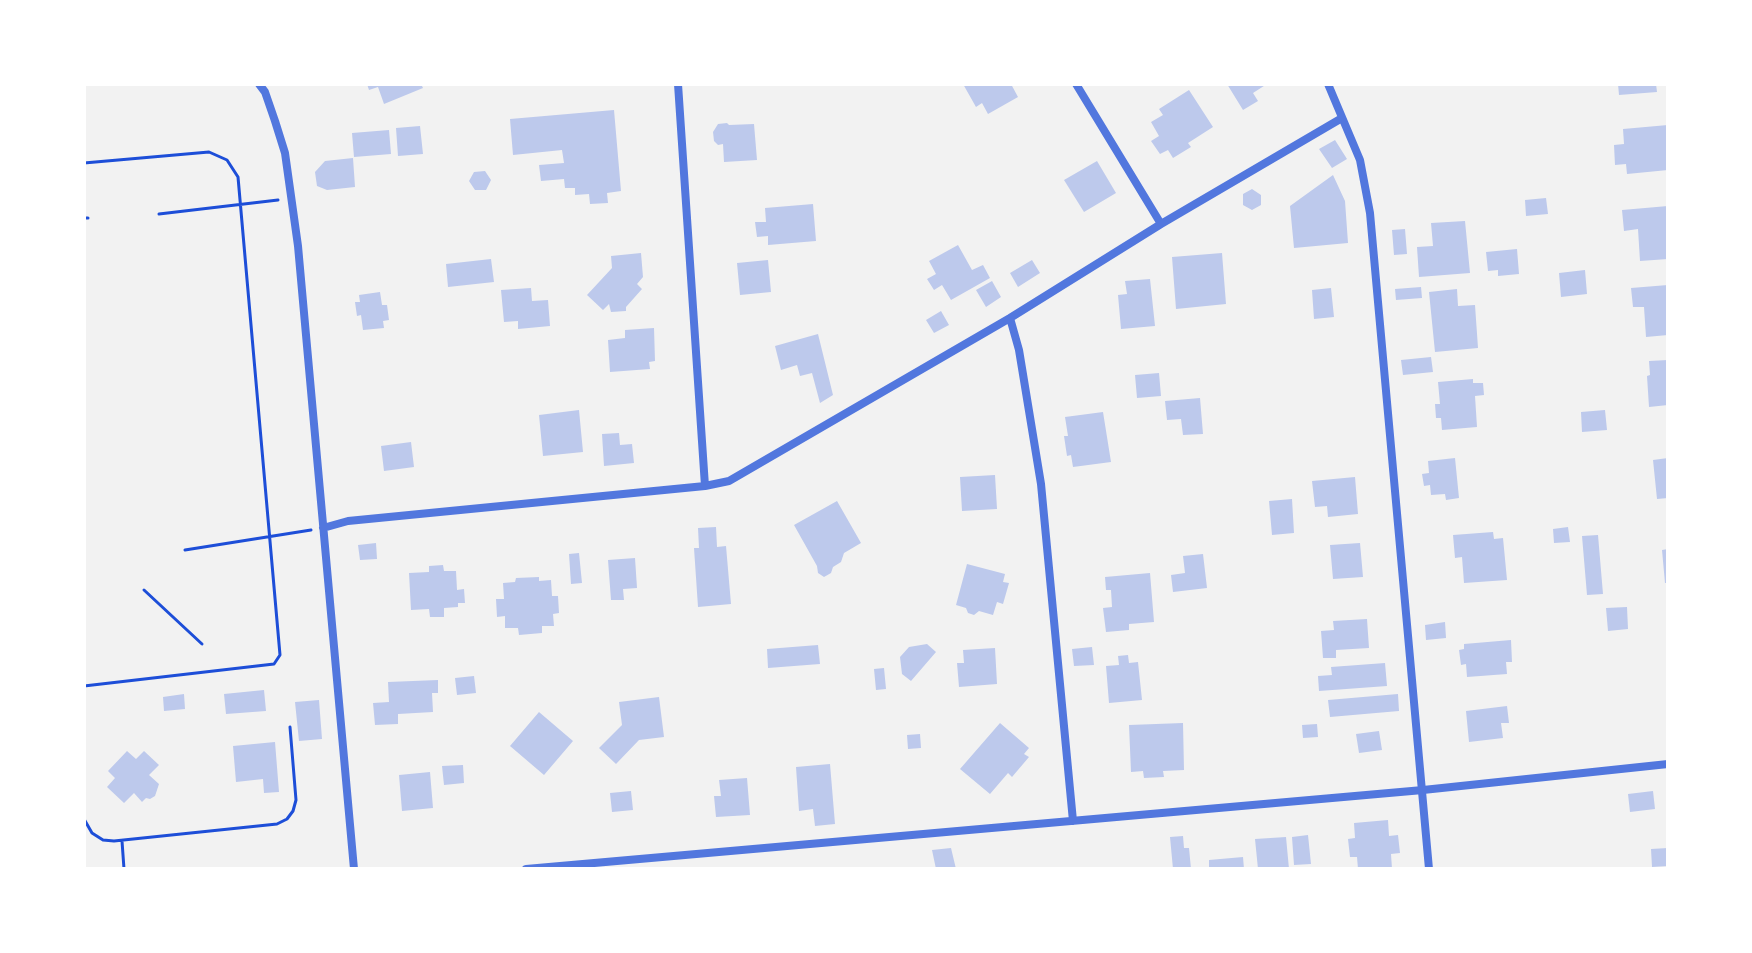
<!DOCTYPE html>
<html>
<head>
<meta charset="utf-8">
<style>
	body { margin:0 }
	#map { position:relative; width:1752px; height:953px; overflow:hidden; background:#f2f2f2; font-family:"Source Sans 3",sans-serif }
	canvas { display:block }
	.frame { position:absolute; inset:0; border:86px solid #fff; pointer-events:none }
</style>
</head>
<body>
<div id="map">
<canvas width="1752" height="953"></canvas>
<div class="frame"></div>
</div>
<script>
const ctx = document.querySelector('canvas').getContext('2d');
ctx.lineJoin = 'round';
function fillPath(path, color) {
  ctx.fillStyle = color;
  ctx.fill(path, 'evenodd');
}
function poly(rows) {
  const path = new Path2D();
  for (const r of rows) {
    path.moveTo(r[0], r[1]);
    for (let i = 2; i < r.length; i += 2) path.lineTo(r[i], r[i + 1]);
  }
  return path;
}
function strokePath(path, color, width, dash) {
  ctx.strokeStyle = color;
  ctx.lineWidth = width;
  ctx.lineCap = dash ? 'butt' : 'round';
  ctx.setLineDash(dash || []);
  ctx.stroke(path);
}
fillPath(poly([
	[367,84,421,84,423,88,384,104,378,87,369,90],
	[963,84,1011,84,1018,97,988,114,982,103,976,107],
	[1227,84,1267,84,1253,93,1258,101,1243,110],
	[1618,84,1656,84,1657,92,1619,95],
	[1189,90,1213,127,1188,143,1191,147,1173,158,1168,150,1160,154,1151,141,1159,136,1151,122,1163,115,1159,109],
	[614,110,621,191,607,193,608,203,590,204,589,194,575,195,575,188,565,188,564,179,541,181,539,165,564,163,562,150,513,155,510,119],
	[727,123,729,125,754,124,757,160,724,162,723,144,718,145,714,141,713,132,718,124],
	[1668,125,1668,170,1627,174,1626,164,1615,165,1614,145,1624,144,1623,129],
	[420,126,423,154,398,156,396,128],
	[389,130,391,154,354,157,352,133],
	[1335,140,1347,159,1332,168,1319,149],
	[353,158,355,187,327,190,317,186,315,172,325,161],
	[1097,161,1116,193,1084,212,1064,180],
	[485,171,491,180,486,190,475,190,469,181,474,172],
	[1333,175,1345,201,1348,243,1294,248,1290,206],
	[1252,189,1261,195,1261,205,1252,210,1243,205,1243,194],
	[1546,198,1548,214,1526,216,1525,200],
	[813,204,816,241,768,245,768,236,757,237,755,222,766,222,765,208],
	[1668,206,1668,259,1640,261,1638,229,1624,231,1622,210],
	[1465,221,1470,273,1419,277,1417,247,1433,246,1431,223],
	[1405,229,1407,254,1394,255,1392,230],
	[958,245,972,270,983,265,990,278,951,300,942,285,934,290,927,279,936,274,929,261],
	[1517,249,1519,274,1498,276,1498,270,1488,271,1486,252],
	[641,253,643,277,637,284,642,289,626,307,626,311,611,312,609,304,603,310,587,295,612,268,611,256],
	[1222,253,1226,304,1176,309,1172,257],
	[491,259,494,282,448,287,446,264],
	[768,260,771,292,740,295,737,263],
	[1032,260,1040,273,1018,287,1010,273],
	[1585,270,1587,294,1561,297,1559,273],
	[1150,279,1155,326,1121,329,1118,295,1127,294,1125,281],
	[992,281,1001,297,986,307,976,290],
	[1668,285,1668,335,1646,337,1644,307,1633,307,1631,288],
	[1421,287,1422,298,1396,300,1395,289],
	[531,288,532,301,548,300,550,326,518,329,518,321,504,322,501,290],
	[1331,288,1334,317,1314,319,1312,290],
	[1457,289,1458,306,1475,305,1478,348,1435,352,1429,292],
	[380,292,382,305,387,305,389,320,383,321,384,328,363,330,361,315,357,316,355,302,360,302,359,295],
	[941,311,949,325,934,333,926,320],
	[654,328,655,361,649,362,650,369,610,372,608,340,625,338,625,330],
	[818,334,833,395,820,403,812,373,800,376,797,365,781,370,775,346],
	[1431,357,1433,372,1403,375,1401,360],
	[1668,360,1668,405,1649,407,1647,376,1650,375,1649,361],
	[1159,373,1161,396,1137,398,1135,375],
	[1473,379,1473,383,1483,383,1484,395,1475,396,1477,427,1442,430,1441,418,1436,418,1435,404,1440,404,1438,382],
	[1200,398,1203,434,1183,435,1181,419,1167,420,1165,401],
	[579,410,583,452,543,456,539,415],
	[1605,410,1607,430,1582,432,1581,412],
	[1103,412,1111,462,1073,467,1071,455,1067,456,1064,436,1068,436,1065,417],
	[619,433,620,445,632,444,634,463,604,466,602,434],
	[411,442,414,467,384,471,381,446],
	[1455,458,1459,498,1446,500,1445,494,1431,495,1430,485,1424,486,1422,474,1429,473,1428,461],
	[1668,458,1668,498,1657,499,1653,460],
	[995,475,997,509,962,511,960,477],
	[1355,477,1358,514,1328,517,1327,506,1315,507,1312,481],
	[1292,499,1294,533,1272,535,1269,501],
	[837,501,861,543,844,553,841,562,833,567,831,573,824,577,818,573,817,566,794,525],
	[716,527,717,547,726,546,731,604,698,607,694,548,699,548,698,528],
	[1568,527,1570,542,1554,543,1553,529],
	[1493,532,1494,539,1503,538,1507,580,1464,583,1462,557,1455,558,1453,535],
	[1598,535,1603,594,1587,595,1582,536],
	[376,543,377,559,360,560,358,545],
	[1360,543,1363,577,1333,579,1330,545],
	[1668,549,1668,583,1665,583,1662,550],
	[579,553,582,583,571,584,569,554],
	[1203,554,1207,588,1173,592,1171,575,1185,573,1183,556],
	[635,558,637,588,623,589,624,600,611,600,608,560],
	[967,564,1005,574,1003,582,1009,583,1003,604,997,602,993,615,979,611,974,615,968,613,966,608,956,605],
	[443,565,444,571,456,571,457,590,464,589,465,603,458,603,458,607,444,608,444,617,430,617,429,609,411,610,409,573,429,572,429,566],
	[1150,573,1154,622,1129,624,1129,630,1106,632,1103,608,1112,607,1111,590,1106,590,1105,577],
	[539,577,539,581,551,580,552,596,558,596,559,613,553,614,554,626,542,626,542,633,519,635,518,628,505,628,505,616,497,617,496,599,504,599,503,583,515,582,516,578],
	[1627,607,1628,629,1608,631,1606,608],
	[1367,619,1369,648,1336,650,1336,658,1323,658,1321,631,1334,630,1333,621],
	[1445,622,1446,638,1426,640,1425,625],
	[1511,640,1512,662,1506,662,1507,674,1467,677,1466,664,1461,665,1459,650,1464,649,1464,644],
	[927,644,936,652,911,681,902,674,900,657,909,647],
	[818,645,820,664,768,668,767,649],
	[1092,647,1094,665,1074,666,1072,649],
	[995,648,997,684,959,687,957,663,964,663,963,650],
	[1128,655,1129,663,1138,662,1142,700,1109,703,1106,666,1119,665,1118,656],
	[1385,663,1387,686,1319,691,1318,676,1332,675,1331,667],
	[884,668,886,689,876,690,874,669],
	[474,676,476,693,457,695,455,678],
	[438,680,438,693,432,693,433,712,398,714,398,724,375,725,373,703,389,702,388,682],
	[264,690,266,711,226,714,224,694],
	[184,694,185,709,164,711,163,697],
	[1398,694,1399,711,1330,717,1328,700],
	[659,697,664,737,639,740,616,764,599,748,622,725,619,702],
	[319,700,322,739,299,741,295,702],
	[1507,706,1509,723,1501,723,1503,738,1469,742,1466,711],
	[539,712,573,741,544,775,510,746],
	[1000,723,1029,748,1024,754,1029,757,1012,777,1008,773,990,794,960,769],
	[1183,723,1184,770,1163,771,1164,777,1144,778,1143,771,1131,772,1129,725],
	[1317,724,1318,737,1303,738,1302,725],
	[1379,731,1382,750,1359,753,1356,734],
	[920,734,921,748,908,749,907,735],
	[275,742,279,792,264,793,263,779,236,782,233,746],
	[127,751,136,759,144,751,159,765,149,775,159,784,155,796,150,799,146,798,142,802,134,793,124,803,107,787,115,778,108,771],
	[830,764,835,824,815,826,813,809,799,811,796,767],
	[463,765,464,783,444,785,442,766],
	[430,772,433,808,402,811,399,775],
	[747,778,750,815,716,817,714,796,721,796,719,780],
	[631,791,633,810,612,812,610,793],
	[1653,791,1655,809,1630,812,1628,794],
	[1388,820,1389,836,1398,835,1400,853,1391,854,1392,869,1358,869,1357,857,1350,857,1348,839,1355,838,1354,823],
	[1308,835,1311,864,1294,865,1292,837],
	[1183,836,1184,848,1189,848,1191,869,1173,869,1170,837],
	[1286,837,1289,869,1258,869,1255,839],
	[951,848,956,869,936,869,932,850],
	[1668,848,1668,866,1652,867,1651,849],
	[1243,857,1244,869,1209,869,1209,860]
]), '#bdc9ec');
strokePath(poly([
	[84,163,209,152,227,160,238,177,280,655,274,664,84,686],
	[159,214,278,200],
	[84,218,88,218],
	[185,550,311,530],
	[144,590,202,644],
	[84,819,92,833,103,840,114,841,277,824,287,819,293,811,296,800,290,727],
	[122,841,124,869]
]), '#1d4ed8', 3);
strokePath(poly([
	[259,84,265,92,275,121,285,153,298,246,354,869],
	[678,84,705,486],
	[1076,84,1161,224],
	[1328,84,1360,160,1370,213,1429,869],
	[1010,318,1019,350,1041,484,1073,821],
	[323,528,348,521,705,486,729,481,1010,318,1161,224,1342,118],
	[526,869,1423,790,1668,764]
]), '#5277de', 8);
</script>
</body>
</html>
